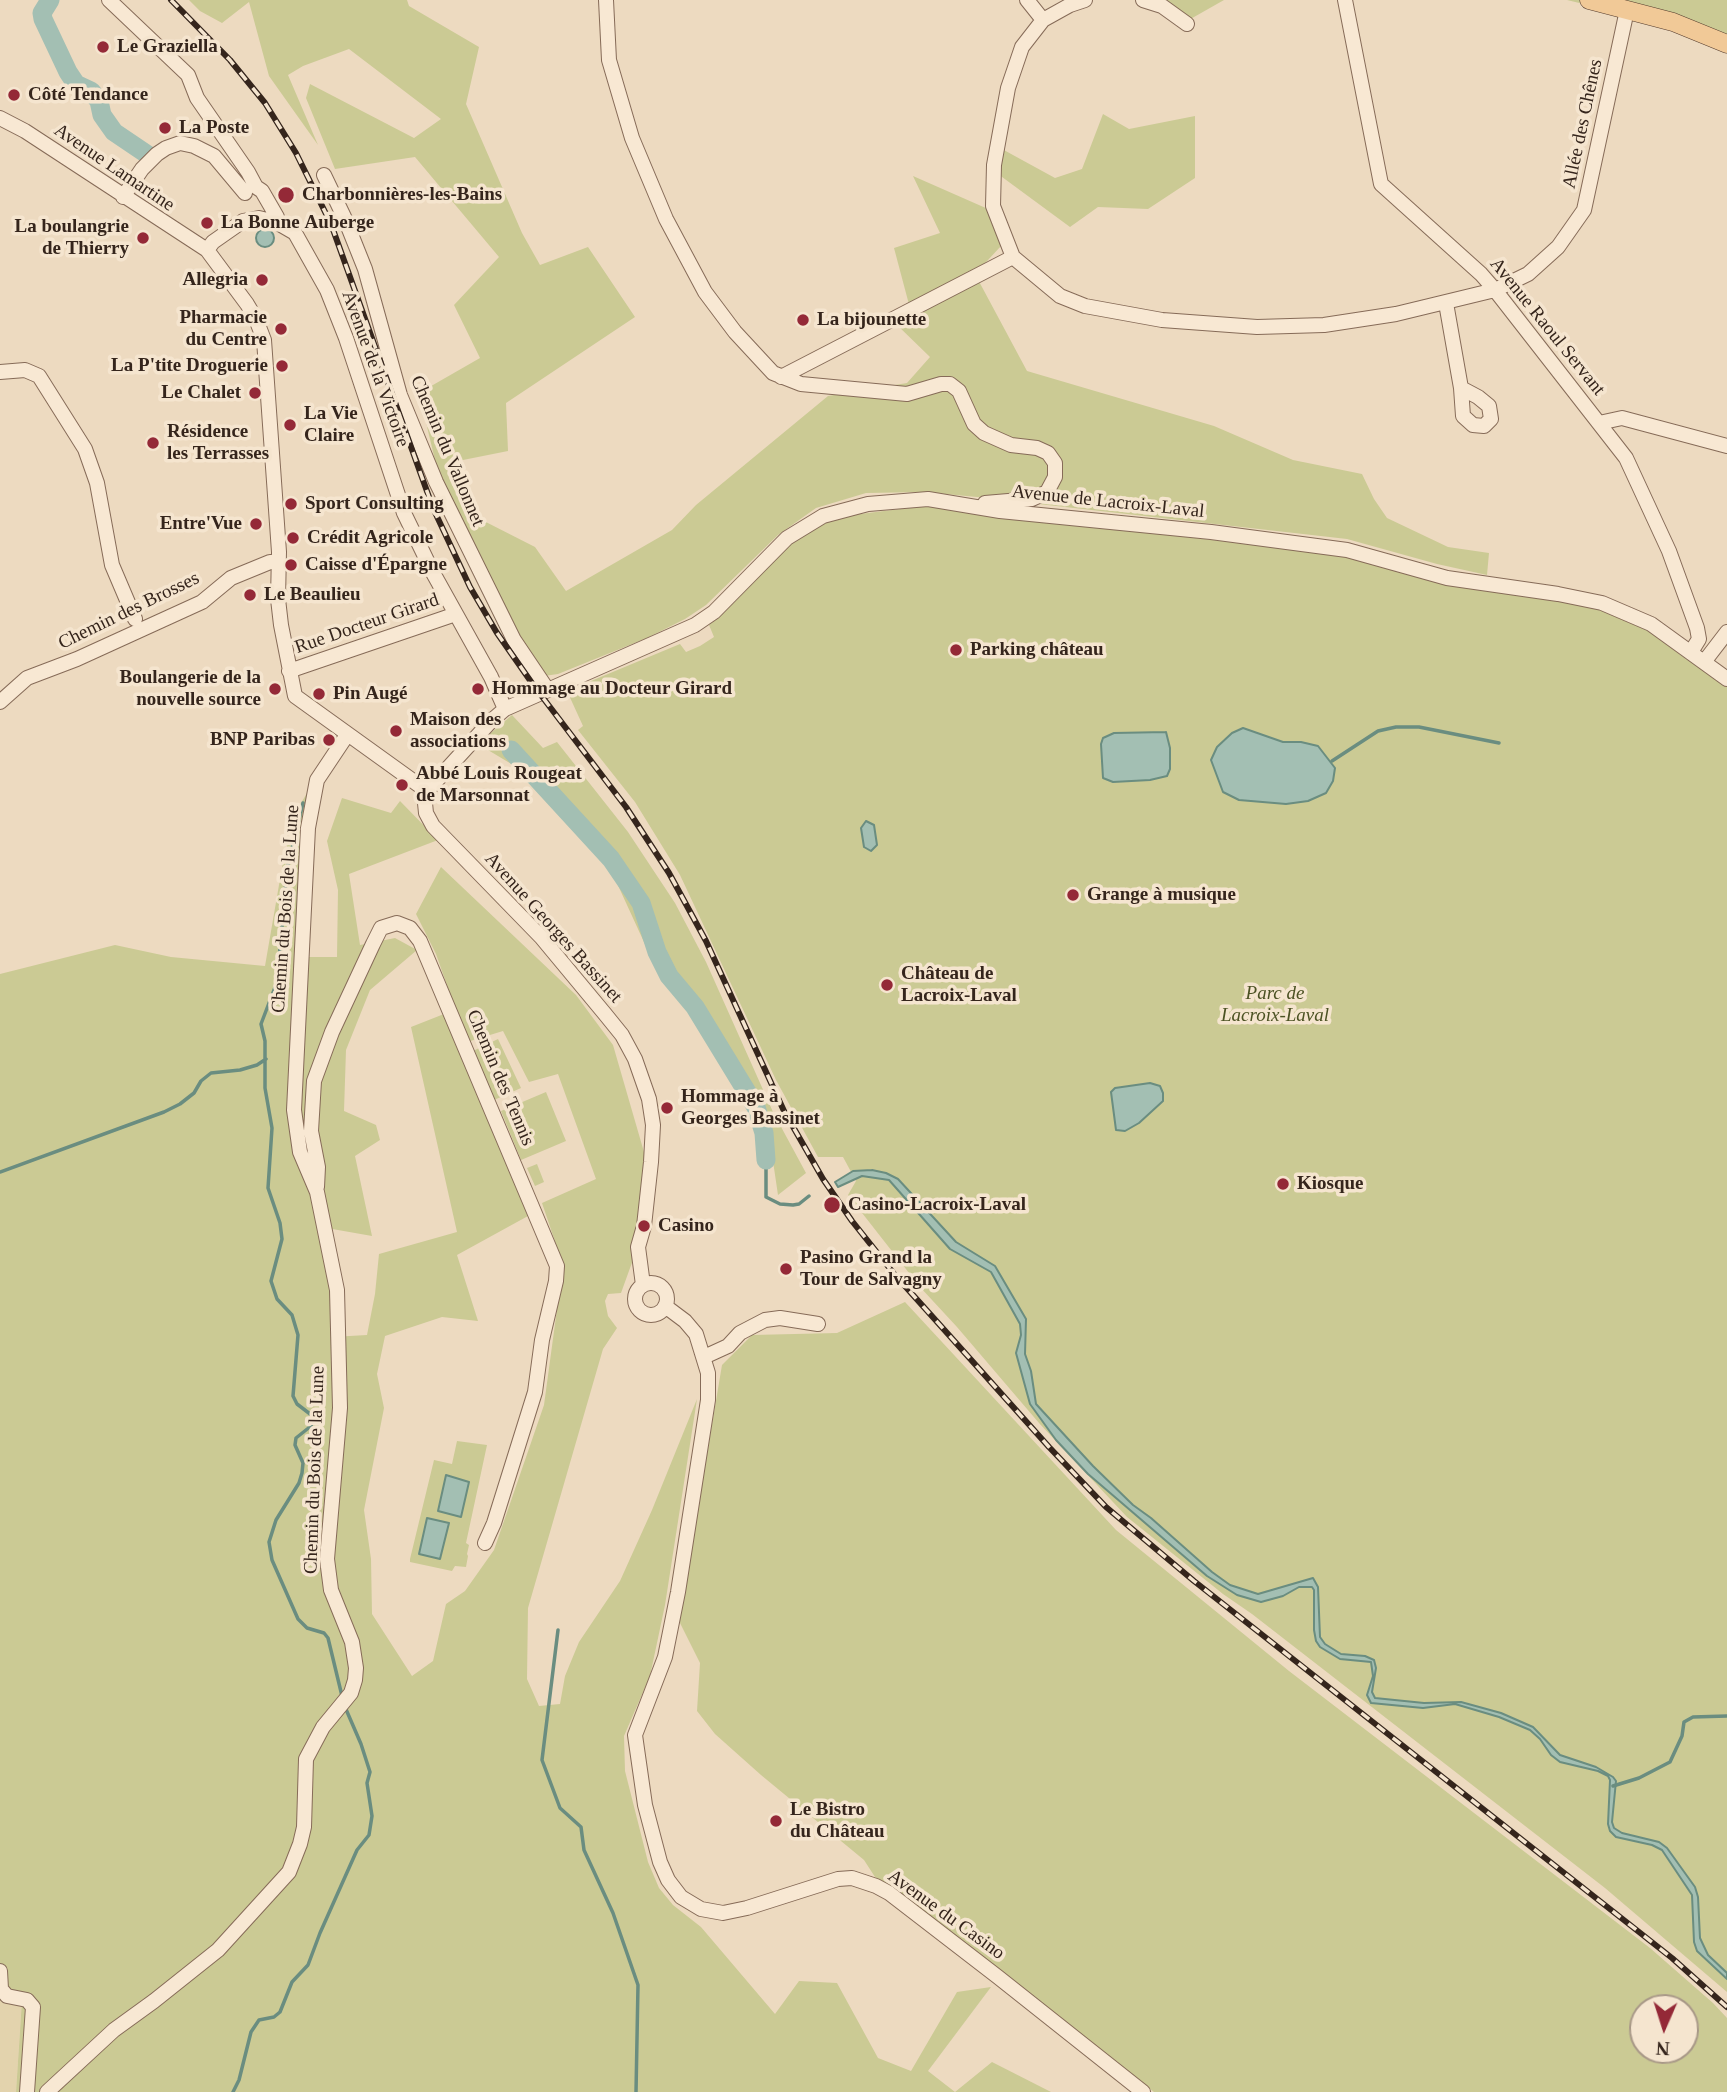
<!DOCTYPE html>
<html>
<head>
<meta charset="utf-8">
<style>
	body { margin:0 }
	#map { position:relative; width:1727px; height:2092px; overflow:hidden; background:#eddac0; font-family:Georgia,serif }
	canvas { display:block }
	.north { position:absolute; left:1629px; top:1994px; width:70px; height:70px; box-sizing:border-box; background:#f5e5cf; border:2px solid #a89887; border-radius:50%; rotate:183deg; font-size:19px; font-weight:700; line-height:28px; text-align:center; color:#35251c }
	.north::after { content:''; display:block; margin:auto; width:24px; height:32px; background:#942937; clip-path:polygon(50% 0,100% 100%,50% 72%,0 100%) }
</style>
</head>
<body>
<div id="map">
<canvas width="1727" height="2092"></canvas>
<div class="north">N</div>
</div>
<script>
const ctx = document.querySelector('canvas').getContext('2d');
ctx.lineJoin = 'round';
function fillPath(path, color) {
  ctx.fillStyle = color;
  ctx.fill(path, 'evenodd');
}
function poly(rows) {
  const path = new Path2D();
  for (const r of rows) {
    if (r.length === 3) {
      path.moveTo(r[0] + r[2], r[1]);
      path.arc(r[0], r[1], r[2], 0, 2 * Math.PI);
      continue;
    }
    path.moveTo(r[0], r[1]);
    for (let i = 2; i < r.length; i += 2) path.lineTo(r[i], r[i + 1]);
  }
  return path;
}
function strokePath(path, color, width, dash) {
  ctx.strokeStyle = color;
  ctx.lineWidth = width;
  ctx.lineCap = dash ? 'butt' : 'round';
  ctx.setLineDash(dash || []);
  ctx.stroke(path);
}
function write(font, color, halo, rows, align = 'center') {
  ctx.font = font + ' Georgia,serif';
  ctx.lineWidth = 7;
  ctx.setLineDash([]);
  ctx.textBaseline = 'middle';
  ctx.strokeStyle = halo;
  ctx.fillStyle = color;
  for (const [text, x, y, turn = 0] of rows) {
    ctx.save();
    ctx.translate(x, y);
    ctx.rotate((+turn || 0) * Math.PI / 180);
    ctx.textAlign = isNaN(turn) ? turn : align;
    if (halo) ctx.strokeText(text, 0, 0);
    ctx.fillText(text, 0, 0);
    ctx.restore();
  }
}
fillPath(poly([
	[0,1971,22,1999,16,2092,0,2092]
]), '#e3d3ad');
fillPath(poly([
	[189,0,407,0,409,6,479,47,466,104,522,233,540,265,588,247,635,317,506,403,508,451,453,462,476,517,535,547,566,591,672,530,696,505,828,396,907,383,930,357,895,323,911,312,894,248,940,233,913,176,988,209,1001,246,975,274,1027,371,1214,426,1293,460,1362,474,1374,499,1387,518,1448,547,1489,553,1487,575,1437,564,1347,539,977,497,924,492,866,493,816,508,778,535,706,605,685,619,647,638,558,674,544,676,509,619,439,477,419,393,480,358,454,305,499,257,415,157,335,169,306,98,310,84,414,138,441,119,349,49,303,66,288,75,318,145,269,76,249,2,222,23,200,11],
	[1147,0,1224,0,1187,21],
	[1567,0,1727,0,1727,39],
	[1103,114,1129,129,1195,116,1195,178,1148,209,1098,207,1070,227,998,174,1002,149,1055,178,1082,169],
	[924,506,1366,558,1606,607,1640,622,1678,653,1727,687,1727,1992,1605,1888,1252,1614,1223,1594,1127,1517,1039,1423,957,1327,920,1287,848,1195,856,1181,843,1157,818,1157,776,1080,680,875,635,802,578,730,583,726,567,691,680,644,686,652,700,646,714,637,709,625,749,587,791,542,815,526,844,516],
	[512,715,543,748,557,742,628,832,675,903,706,962,773,1112,806,1173,778,1195,766,1114,694,998,649,953,605,857,528,774,478,744],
	[312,785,299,957,337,957,338,890,327,841,342,798,391,813,400,801,438,840,349,874,360,945,395,938,417,950,370,990,346,1050,344,1111,376,1125,380,1140,355,1156,372,1236,321,1227,333,1289,332,1337,367,1335,375,1294,379,1254,457,1232,411,1027,444,1014,528,1216,457,1255,478,1321,442,1317,385,1336,377,1374,384,1408,364,1510,371,1559,372,1614,412,1676,433,1661,446,1604,465,1591,494,1550,544,1405,563,1265,542,1203,596,1179,558,1074,529,1082,503,1031,467,1042,436,954,416,914,441,867,576,995,613,1045,646,1159,634,1257,621,1293,608,1294,605,1301,608,1316,617,1328,603,1349,528,1608,527,1679,539,1706,560,1704,565,1676,579,1642,620,1581,652,1510,697,1399,665,1605,650,1676,624,1736,625,1771,648,1862,659,1888,673,1905,701,1927,775,2014,799,1981,837,1983,878,2058,911,2071,957,1992,991,1987,928,2071,955,2092,992,2062,1051,2092,16,2092,22,2000,7,1996,0,1971,0,974,115,945,171,957,265,966,284,856,301,803],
	[498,1039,521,1088,494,1100,473,1051],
	[546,1092,566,1141,521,1160,501,1111],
	[537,1164,544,1182,535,1186,527,1168],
	[905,1302,1116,1530,1289,1671,1650,1948,1713,2003,1727,2018,1727,2092,1154,2092,875,1877,864,1860,761,1775,715,1734,697,1711,700,1663,679,1621,722,1365,752,1335,837,1333],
	[1643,2008,1685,2008,1685,2050,1643,2050],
	[457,1441,487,1445,466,1543,469,1545,467,1554,468,1556,466,1567,455,1566,452,1571,410,1562,410,1559,434,1460,452,1464]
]), '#cbca94');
const water = poly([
	[265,238,9],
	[1243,728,1283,742,1301,742,1318,746,1335,768,1333,781,1326,793,1308,801,1286,804,1239,800,1223,792,1211,760,1217,747,1232,733,1243,728],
	[1166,732,1170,748,1170,769,1167,776,1150,780,1113,782,1103,778,1101,744,1103,738,1114,733,1166,732],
	[866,821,874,825,877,845,871,851,864,847,861,828,866,821],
	[1150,1083,1160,1086,1163,1093,1163,1101,1139,1123,1125,1131,1116,1130,1111,1092,1115,1088,1150,1083],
	[872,1170,886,1173,898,1179,956,1242,995,1266,1026,1319,1025,1354,1031,1371,1036,1404,1093,1466,1133,1505,1151,1518,1212,1572,1230,1585,1258,1594,1313,1578,1318,1587,1320,1637,1325,1644,1341,1654,1365,1656,1374,1660,1376,1668,1372,1692,1375,1698,1424,1703,1461,1702,1501,1713,1533,1727,1560,1755,1596,1767,1613,1777,1616,1781,1612,1822,1614,1828,1622,1833,1659,1842,1667,1848,1695,1887,1698,1897,1700,1938,1708,1955,1727,1973,1727,1979,1697,1951,1694,1942,1692,1895,1662,1850,1652,1845,1616,1837,1610,1831,1608,1824,1610,1780,1608,1776,1598,1771,1560,1762,1551,1755,1540,1739,1530,1730,1499,1717,1455,1704,1423,1708,1371,1703,1367,1695,1373,1676,1371,1662,1340,1659,1320,1647,1316,1641,1314,1630,1314,1590,1312,1587,1299,1587,1283,1596,1261,1602,1237,1595,1207,1576,1088,1474,1056,1440,1030,1404,1016,1353,1021,1335,1020,1324,991,1272,950,1249,889,1180,862,1176,838,1187,835,1182,853,1171,872,1170],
	[446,1475,469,1482,461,1517,438,1511,446,1475],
	[427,1518,449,1523,440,1559,419,1554,427,1518]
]);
fillPath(water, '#a3bfb3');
strokePath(water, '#6a8d80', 2);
strokePath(poly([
	[1332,761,1378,731,1396,727,1419,727,1499,743],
	[303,803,287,869,277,982,261,1024,265,1041,265,1088,272,1128,268,1188,280,1223,282,1239,271,1281,277,1299,292,1315,298,1335,293,1396,297,1404,314,1417,311,1426,296,1438,295,1445,303,1463,302,1473,299,1483,276,1520,269,1542,272,1560,298,1619,307,1628,324,1633,328,1638,342,1696],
	[766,1160,766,1197,780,1204,793,1205,799,1204,809,1196],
	[0,1172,164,1112,180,1104,194,1093,201,1081,211,1073,240,1070,257,1065,266,1059],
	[558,1630,542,1760,560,1808,581,1827,584,1850,613,1913,638,1985,636,2092],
	[1613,1786,1639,1778,1670,1762,1682,1736,1684,1722,1693,1717,1727,1716],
	[233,2092,239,2080,251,2032,259,2020,274,2017,280,2012,292,1982,308,1965,320,1933,357,1850,369,1835,372,1816,367,1783,370,1772,361,1744,345,1707]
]), '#6a8d80', 3.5);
strokePath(poly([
	[50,0,42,13,43,19,68,72,76,84,91,91,99,101,102,115,114,132,151,157],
	[511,750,611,859,641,903,657,952,669,976,695,1007,756,1107,764,1133,766,1160]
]), '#a3bfb3', 19);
const minor = poly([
	[109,0,188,75,197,98,248,172,256,187,262,191,277,217,276,222],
	[606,0,609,60,632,138,666,219,705,292,735,332,773,373,801,384,907,394,941,384,950,384,959,391,974,424,984,433,1011,445,1037,448,1048,453,1055,463,1055,477,1047,492,1032,499,985,503,985,506],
	[1027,0,1043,20],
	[1085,0,1070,5,1043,20,1022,47,1008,88,994,165,993,206,1013,257,1060,296,1085,306,1162,320,1257,327,1324,325,1396,314,1495,290,1528,274,1558,247,1584,210,1627,10],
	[1143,0,1162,6,1187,24],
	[1345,0,1381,184,1481,274,1495,290,1626,458,1669,551,1697,628,1699,639,1691,652],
	[0,118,25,131,207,250,247,304,256,319,264,340,279,552,278,599,281,625,295,696,427,791],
	[324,175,345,219,365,269,400,395,436,482,514,640,547,689],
	[123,197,142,169,157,154,166,148,180,143,194,146,214,156,245,193],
	[207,250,213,242,243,221,259,218,276,222,295,233,327,290,346,338,404,513,432,571,491,677,505,709],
	[1446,303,1461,388,1463,416,1473,425,1484,426,1491,419,1489,406,1478,397,1461,388],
	[0,372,25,370,39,376,85,449,97,483,112,565,135,619],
	[781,377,1013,257],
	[1599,423,1622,418,1727,446],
	[1704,662,1727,632],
	[289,671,456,614],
	[0,702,27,678,77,659,202,602,231,578,270,562,278,562],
	[317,1187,318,1167,311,1131,314,1081,332,1032,373,944,381,928,397,923,410,928,420,941,557,1266,556,1281,542,1340,535,1392,494,1523,485,1543],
	[651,1299,16],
	[643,1285,638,1247,644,1226,651,1162,653,1125,649,1099,635,1059,622,1035,605,1014,541,937,433,826,426,813,425,803,427,791,491,721,505,709,695,625,714,612,787,538,823,516,868,504,928,499,1000,511,1211,532,1347,550,1447,578,1558,594,1602,603,1651,624,1727,679],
	[665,1306,685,1321,696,1334,708,1373,708,1400,678,1592,665,1657,635,1735,645,1805,660,1862,668,1880,681,1897,701,1909,723,1913,747,1908,838,1879,852,1878,876,1886,889,1893,998,1977,1143,2092],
	[704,1357,728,1346,740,1333,765,1320,780,1318,818,1324],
	[0,1971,1,1989,7,1996,27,2000,33,2007,27,2092],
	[47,2092,114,2030,154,2001,218,1950,289,1872,300,1844,304,1827,306,1759,323,1727,351,1693,355,1680,356,1668,352,1642,331,1590,327,1559,340,1408,337,1290,317,1192,300,1152,294,1110,308,828,317,780,347,735]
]);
const major = poly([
	[1589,0,1673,22,1727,44]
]);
strokePath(minor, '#866b58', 16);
strokePath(major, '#533a2c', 19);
strokePath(minor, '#f8e8d3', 14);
strokePath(major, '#f1c997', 18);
const rail = poly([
	[171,0,230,60,265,103,296,153,331,224,433,508,470,587,497,633,534,686,626,807,669,873,706,941,784,1111,823,1179,852,1221,895,1275,948,1334,1049,1447,1106,1507,1194,1581,1672,1958,1727,2007]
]);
strokePath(rail, '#35251c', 6);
strokePath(rail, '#f5e5cf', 3.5, [10]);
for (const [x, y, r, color] of [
	[103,47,7,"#942937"],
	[14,95,7,"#942937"],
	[165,128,7,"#942937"],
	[286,195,9,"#942937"],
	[207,223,7,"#942937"],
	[143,238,7,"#942937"],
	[262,280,7,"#942937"],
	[803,320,7,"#942937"],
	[281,329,7,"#942937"],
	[282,366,7,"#942937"],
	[255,393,7,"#942937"],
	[290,425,7,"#942937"],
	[153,443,7,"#942937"],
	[291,504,7,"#942937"],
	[256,524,7,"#942937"],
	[293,538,7,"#942937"],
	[291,565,7,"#942937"],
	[250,595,7,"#942937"],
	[956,650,7,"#942937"],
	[275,689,7,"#942937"],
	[478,689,7,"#942937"],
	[319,694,7,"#942937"],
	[396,731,7,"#942937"],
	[329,740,7,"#942937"],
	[402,785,7,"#942937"],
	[1073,895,7,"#942937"],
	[887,985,7,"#942937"],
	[667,1108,7,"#942937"],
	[1283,1184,7,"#942937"],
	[832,1205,9,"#942937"],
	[644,1226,7,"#942937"],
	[786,1269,7,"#942937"],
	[776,1821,7,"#942937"]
]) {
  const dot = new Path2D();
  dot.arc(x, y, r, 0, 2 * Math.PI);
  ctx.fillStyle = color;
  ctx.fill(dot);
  strokePath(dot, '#f5e5cf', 2.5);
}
write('bold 19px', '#35251c', '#f5e5cf', [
	["Le Graziella",117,47],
	["Côté Tendance",28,95],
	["La Poste",179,128],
	["Charbonnières-les-Bains",302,195],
	["La Bonne Auberge",221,223],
	["La boulangrie",129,227,"right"],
	["de Thierry",129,249,"right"],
	["Allegria",248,280,"right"],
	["Pharmacie",267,318,"right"],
	["du Centre",267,340,"right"],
	["La bijounette",817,320],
	["La P'tite Droguerie",268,366,"right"],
	["Le Chalet",241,393,"right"],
	["La Vie",304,414],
	["Claire",304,436],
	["Résidence",167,432],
	["les Terrasses",167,454],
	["Sport Consulting",305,504],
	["Entre'Vue",242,524,"right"],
	["Crédit Agricole",307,538],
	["Caisse d'Épargne",305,565],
	["Le Beaulieu",264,595],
	["Parking château",970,650],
	["Boulangerie de la",261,678,"right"],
	["nouvelle source",261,700,"right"],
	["Hommage au Docteur Girard",492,689],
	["Pin Augé",333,694],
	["Maison des",410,720],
	["associations",410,742],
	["BNP Paribas",315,740,"right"],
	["Abbé Louis Rougeat",416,774],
	["de Marsonnat",416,796],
	["Grange à musique",1087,895],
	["Château de",901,974],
	["Lacroix-Laval",901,996],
	["Hommage à",681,1097],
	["Georges Bassinet",681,1119],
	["Kiosque",1297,1184],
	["Casino-Lacroix-Laval",848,1205],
	["Casino",658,1226],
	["Pasino Grand la",800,1258],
	["Tour de Salvagny",800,1280],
	["Le Bistro",790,1810],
	["du Château",790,1832]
], 'left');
write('19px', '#35251c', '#f5e5cf', [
	["Allée des Chênes",1583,124,-78],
	["Avenue Lamartine",114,168,34],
	["Avenue Raoul Servant",1547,327,51],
	["Avenue de la Victoire",375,369,70],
	["Chemin du Vallonnet",447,451,67],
	["Avenue de Lacroix-Laval",1108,502,6],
	["Chemin des Brosses",129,611,-26],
	["Rue Docteur Girard",367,624,-19],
	["Chemin du Bois de la Lune",286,909,-86],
	["Avenue Georges Bassinet",553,928,48],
	["Chemin des Tennis",500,1078,67],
	["Chemin du Bois de la Lune",315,1470,-88],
	["Avenue du Casino",946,1915,36]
]);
write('italic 19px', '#4c5223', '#f5e5cf', [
	["Parc de",1275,994],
	["Lacroix-Laval",1275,1016]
]);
</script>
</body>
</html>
